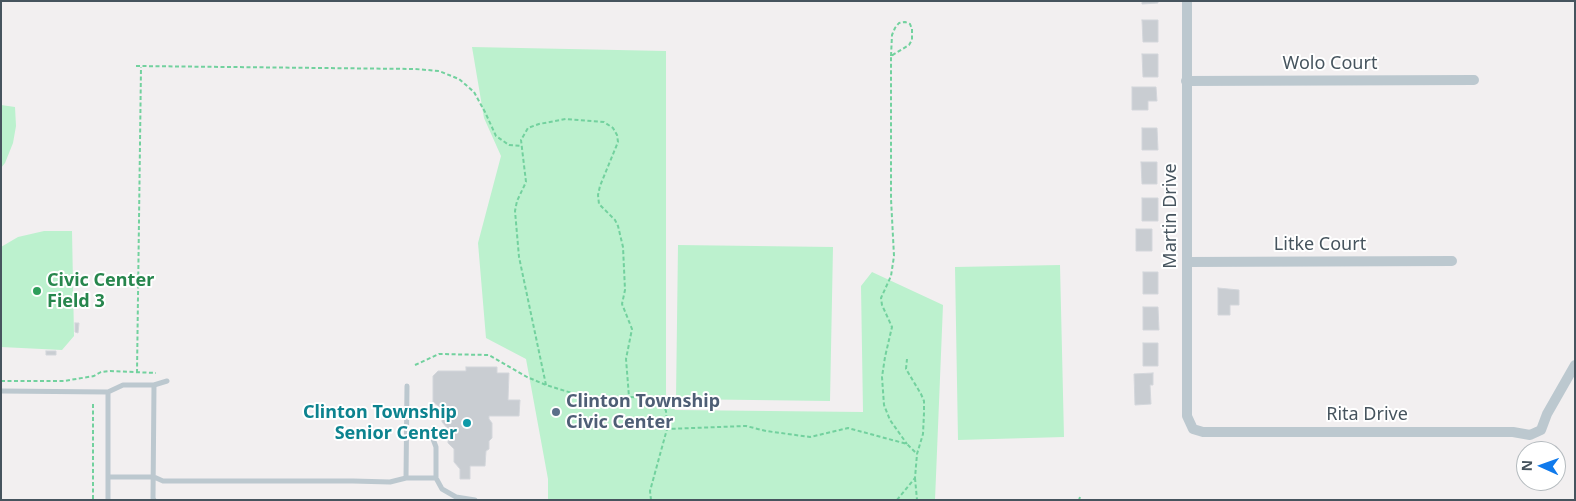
<!DOCTYPE html>
<html>
<head>
<meta charset="utf-8">
<style>
	body { margin:0 }
	#map { position:relative; width:1576px; height:501px; overflow:hidden; background:#f2eff0; font-family:"Noto Sans",sans-serif }
	canvas { display:block }
	.frame { position:absolute; inset:0; border:2px solid #46545e; pointer-events:none }
	.north { position:absolute; left:1516px; top:441px; width:50px; height:50px; box-sizing:border-box; background:#fff; border:1px solid #b5bbbf; border-radius:50%; rotate:272deg; font-size:14px; font-weight:700; line-height:20px; text-align:center; color:#46545e }
	.north::after { content:''; display:block; margin:auto; width:18px; height:22px; background:#107aec; clip-path:polygon(50% 0,100% 100%,50% 72%,0 100%) }
</style>
</head>
<body>
<div id="map">
<canvas width="1576" height="501"></canvas>
<div class="frame"></div>
<div class="north">N</div>
</div>
<script>
const ctx = document.querySelector('canvas').getContext('2d');
ctx.lineJoin = 'round';
function fillPath(path, color) {
  ctx.fillStyle = color;
  ctx.fill(path, 'evenodd');
}
function poly(rows) {
  const path = new Path2D();
  for (const r of rows) {
    path.moveTo(r[0], r[1]);
    for (let i = 2; i < r.length; i += 2) path.lineTo(r[i], r[i + 1]);
  }
  return path;
}
function strokePath(path, color, width, dash) {
  ctx.strokeStyle = color;
  ctx.lineWidth = width;
  ctx.lineCap = dash ? 'butt' : 'round';
  ctx.setLineDash(dash || []);
  ctx.stroke(path);
}
function write(font, color, halo, rows, align = 'center') {
  ctx.font = font + ' "Noto Sans",sans-serif';
  ctx.lineWidth = 4;
  ctx.setLineDash([]);
  ctx.textBaseline = 'middle';
  ctx.strokeStyle = halo;
  ctx.fillStyle = color;
  for (const [text, x, y, turn = 0] of rows) {
    ctx.save();
    ctx.translate(x, y);
    ctx.rotate((+turn || 0) * Math.PI / 180);
    ctx.textAlign = isNaN(turn) ? turn : align;
    if (halo) ctx.strokeText(text, 0, 0);
    ctx.fillText(text, 0, 0);
    ctx.restore();
  }
}
fillPath(poly([
	[472,47,666,51,666,395,675,410,863,412,861,286,872,272,943,305,935,500,548,500,548,479,526,359,486,338,478,243,501,156,484,118],
	[1,105,15,107,16,126,13,143,5,163,1,168],
	[44,231,72,231,74,336,62,350,1,347,1,247,18,237],
	[678,245,833,247,830,401,676,399],
	[1060,265,1064,437,958,440,955,267]
]), '#bcf1ce');
const building = poly([
	[1142,1,1158,1,1158,3,1142,4,1142,1],
	[1142,20,1158,20,1158,42,1143,42,1142,20],
	[1142,54,1158,54,1158,77,1143,77,1142,54],
	[1132,87,1156,87,1157,101,1148,101,1148,110,1132,110,1132,87],
	[1142,128,1157,128,1158,150,1142,150,1142,128],
	[1141,162,1157,162,1157,184,1142,184,1141,162],
	[1142,198,1158,198,1158,221,1142,221,1142,198],
	[1136,229,1152,229,1152,251,1136,251,1136,229],
	[1143,272,1158,272,1158,294,1143,294,1143,272],
	[1218,288,1239,290,1239,305,1230,305,1230,315,1218,315,1218,288],
	[1143,307,1158,307,1159,330,1143,330,1143,307],
	[75,323,79,323,78,333,75,332,75,323],
	[1143,343,1158,343,1158,366,1143,366,1143,343],
	[46,351,56,351,56,355,46,355,46,351],
	[466,367,497,367,497,373,509,373,508,400,520,400,519,416,489,416,489,419,492,423,492,438,489,441,489,449,486,451,485,466,470,466,470,479,460,479,460,469,454,462,454,449,448,443,448,429,442,422,442,409,433,402,433,376,438,371,466,371,466,367],
	[1153,373,1153,385,1150,385,1151,404,1135,405,1134,374,1153,373]
]);
fillPath(building, '#c9cdd2');
strokePath(building, '#d3d6db', 1);
strokePath(poly([
	[891,56,892,35,895,28,899,23,905,22,910,24,912,29,912,40,909,45,891,56,891,199,894,256,891,276,881,298,882,305,892,327,885,357,882,377,884,405,890,420,907,444],
	[136,66,415,69,439,71,459,79,474,92,485,112,496,136,509,145,522,146],
	[415,365,439,354,489,355,527,377,546,385,588,398,610,399,629,397,650,398,658,401,663,405,666,411,667,429],
	[137,373,141,67],
	[1,381,64,381,94,376,101,372,110,371,156,373],
	[546,385,519,257,515,211,517,201,526,182,521,140,528,128,539,124,566,119,604,122,613,128,617,135,618,142,600,186,598,195,599,204,615,220,618,226,623,247,625,290,622,304,632,329,626,359,629,397],
	[93,404,93,500],
	[915,478,917,500],
	[651,500,650,491,667,429,746,426,766,431,810,437,848,428,907,444,917,454],
	[897,500,915,478,917,454,923,434,924,413,924,401,921,394,906,369,907,359],
	[1079,500,1080,497]
]), '#72d19e', 2, [4, 2.5]);
strokePath(poly([
	[1,391,108,392,123,385,154,385,167,381],
	[108,392,108,500],
	[407,433,426,434,433,439,436,447,436,478,442,489,456,497,475,500],
	[108,477,154,477,163,481,353,481,390,482,406,478,436,478],
	[406,478,407,386],
	[154,500,153,498,154,385]
]), '#bcc8cf', 5);
strokePath(poly([
	[1187,1,1187,416,1193,429,1203,432,1513,432,1530,435,1541,430,1547,414,1575,365],
	[1186,81,1474,80],
	[1188,262,1452,261]
]), '#bcc8cf', 10);
for (const [x, y, r, color] of [
	[37,291,5,"#2e9e5b"],
	[556,412,5,"#5c6f8a"],
	[467,423,5,"#0f9aa8"]
]) {
  const dot = new Path2D();
  dot.arc(x, y, r, 0, 2 * Math.PI);
  ctx.fillStyle = color;
  ctx.fill(dot);
  strokePath(dot, '#fff', 2);
}
write('18px', '#46545e', '#fff', [
	["Wolo Court",1330,64],
	["Martin Drive",1171,216,-90],
	["Litke Court",1320,245],
	["Rita Drive",1367,415]
]);
write('bold 18px', '#27864d', '#fff', [
	["Civic Center",47,281],
	["Field 3",47,302]
], 'left');
write('bold 18px', '#4e5e75', '#fff', [
	["Clinton Township",566,402],
	["Civic Center",566,423]
], 'left');
write('bold 18px', '#0d838f', '#fff', [
	["Clinton Township",457,413],
	["Senior Center",457,434]
], 'right');
</script>
</body>
</html>
